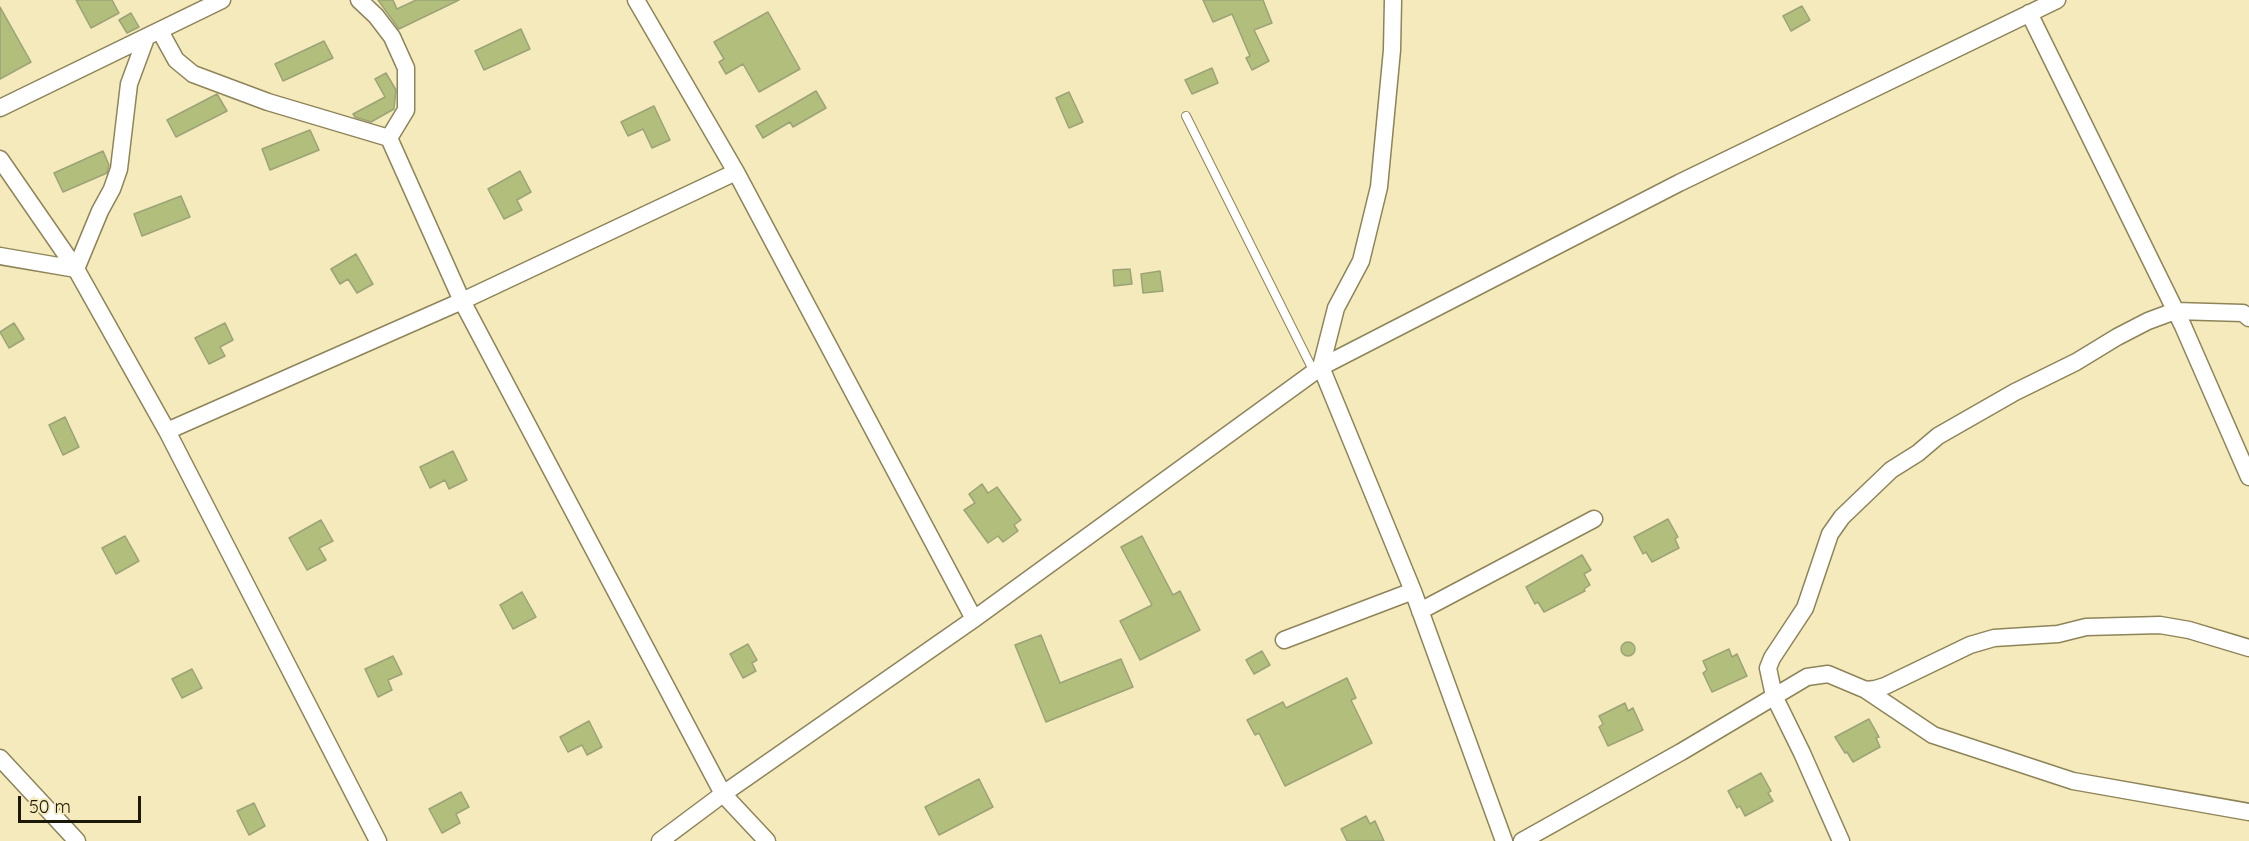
<!DOCTYPE html>
<html>
<head>
<meta charset="utf-8">
<style>
	body { margin:0 }
	#map { position:relative; width:2249px; height:841px; overflow:hidden; background:#f5eabc; font-family:Quicksand,sans-serif }
	canvas { display:block }
	.scale { position:absolute; left:18px; top:796px; width:123px; height:27px; box-sizing:border-box; border:3px solid #1c1807; border-top:0; padding-left:8px; font-size:18px; line-height:21px; white-space:nowrap; color:#1c1807; -webkit-text-stroke:4px #f5eabc; paint-order:stroke }
</style>
</head>
<body>
<div id="map">
<canvas width="2249" height="841"></canvas>
<div class="scale">50 m</div>
</div>
<script>
const ctx = document.querySelector('canvas').getContext('2d');
ctx.lineJoin = 'round';
function fillPath(path, color) {
  ctx.fillStyle = color;
  ctx.fill(path, 'evenodd');
}
function poly(rows) {
  const path = new Path2D();
  for (const r of rows) {
    if (r.length === 3) {
      path.moveTo(r[0] + r[2], r[1]);
      path.arc(r[0], r[1], r[2], 0, 2 * Math.PI);
      continue;
    }
    path.moveTo(r[0], r[1]);
    for (let i = 2; i < r.length; i += 2) path.lineTo(r[i], r[i + 1]);
  }
  return path;
}
function strokePath(path, color, width, dash) {
  ctx.strokeStyle = color;
  ctx.lineWidth = width;
  ctx.lineCap = dash ? 'butt' : 'round';
  ctx.setLineDash(dash || []);
  ctx.stroke(path);
}
const building = poly([
	[76,0,112,0,119,13,91,28,76,0],
	[378,0,393,0,397,9,416,0,459,0,399,29,378,0],
	[1203,0,1263,0,1272,23,1254,30,1269,61,1252,70,1246,58,1250,56,1232,14,1213,22,1203,0],
	[1802,6,1810,20,1791,31,1783,16,1802,6],
	[0,7,31,62,0,79,0,7],
	[768,12,800,69,759,92,743,64,726,74,719,62,724,59,714,42,768,12],
	[131,13,139,27,127,33,119,20,131,13],
	[521,29,530,49,484,70,475,51,521,29],
	[324,41,333,58,283,81,275,64,324,41],
	[1212,68,1218,83,1192,94,1185,80,1212,68],
	[386,73,396,90,394,109,371,122,355,117,353,114,385,97,375,79,386,73],
	[816,91,826,108,793,127,790,122,763,138,756,126,816,91],
	[1069,92,1083,122,1069,128,1056,98,1069,92],
	[217,94,227,111,176,137,167,120,217,94],
	[654,106,670,140,652,148,643,129,628,136,621,122,654,106],
	[310,130,319,150,270,170,262,149,310,130],
	[103,151,109,165,107,173,63,192,54,173,103,151],
	[520,171,531,192,517,200,522,210,504,219,488,189,520,171],
	[181,196,190,217,142,236,134,214,181,196],
	[356,254,373,284,357,293,348,279,340,284,331,269,356,254],
	[1130,269,1132,284,1114,286,1113,270,1130,269],
	[1160,271,1163,291,1143,293,1141,274,1160,271],
	[14,323,24,339,9,348,0,332,14,323],
	[225,323,233,340,220,347,225,356,209,364,195,338,225,323],
	[65,417,79,447,63,455,49,425,65,417],
	[453,451,467,480,449,489,445,480,430,488,420,467,453,451],
	[982,484,988,493,997,487,1021,520,1014,525,1018,531,1003,542,998,536,988,543,964,510,975,503,969,494,982,484],
	[1668,519,1678,537,1675,539,1679,548,1652,562,1646,552,1643,554,1634,537,1668,519],
	[321,520,333,541,319,548,326,560,307,570,289,538,321,520],
	[125,536,139,561,116,574,102,548,125,536],
	[1142,536,1173,595,1180,591,1200,630,1140,660,1120,621,1152,605,1121,547,1142,536],
	[1582,555,1591,570,1584,574,1590,585,1584,589,1585,591,1544,612,1538,602,1535,604,1526,587,1582,555],
	[522,592,536,617,513,629,500,605,522,592],
	[1041,635,1060,683,1121,659,1133,687,1046,722,1015,645,1041,635],
	[1628,649,7],
	[748,644,757,660,752,663,756,671,743,678,730,654,748,644],
	[1729,649,1732,657,1737,654,1747,676,1712,692,1703,673,1707,670,1703,661,1729,649],
	[1262,651,1270,665,1254,674,1246,660,1262,651],
	[393,656,402,674,388,680,392,690,378,697,365,669,393,656],
	[192,669,202,688,182,698,172,679,192,669],
	[1347,678,1356,698,1351,700,1372,743,1285,786,1259,733,1255,735,1247,720,1283,702,1286,708,1347,678],
	[1625,703,1628,711,1633,708,1643,730,1608,746,1599,727,1603,724,1599,716,1625,703],
	[1869,719,1879,737,1876,738,1880,747,1853,762,1847,752,1845,753,1835,737,1869,719],
	[589,721,602,747,587,755,582,745,568,752,560,737,589,721],
	[1761,773,1771,791,1768,793,1773,801,1745,816,1740,806,1737,808,1728,791,1761,773],
	[979,779,993,807,939,835,925,807,979,779],
	[461,792,469,807,456,814,460,823,442,833,429,809,461,792],
	[254,803,265,826,249,835,237,811,254,803],
	[1366,816,1370,824,1375,821,1384,841,1347,841,1341,829,1366,816]
]);
fillPath(building, '#b2be7c');
strokePath(building, '#9ba377', 1.5);
const service = poly([
	[1186,116,1314,372]
]);
const minor = poly([
	[359,0,376,16,392,37,406,68,406,110,389,138],
	[636,0,736,172,974,619],
	[1393,0,1392,50,1379,187,1361,261,1336,308,1321,367,1413,591,1504,841],
	[2029,13,2183,326,2249,477],
	[160,31,176,60,193,74,268,102,389,138,462,301,723,794,767,841],
	[0,108,222,0],
	[0,159,76,269,167,431,378,841],
	[0,256,76,269],
	[76,269,100,211,112,189,119,169,129,84,146,38],
	[167,431,462,301,736,172],
	[1420,611,1594,519],
	[1284,640,1413,591],
	[1866,690,1933,735,2073,781,2249,812],
	[0,758,77,841],
	[660,841,723,794,974,619,1321,367,1679,183,2057,0],
	[1522,841,1681,752,1807,677,1828,674,1866,690,1875,689,1885,686,1970,645,1994,638,2058,634,2086,627,2160,625,2189,630,2249,648],
	[1841,841,1802,753,1774,696,1768,668,1772,658,1805,608,1830,534,1842,517,1891,470,1918,453,1938,436,2015,392,2076,362,2117,337,2148,321,2175,311,2243,313,2249,318]
]);
strokePath(service, '#8e8459', 10);
strokePath(minor, '#8e8459', 19);
strokePath(service, '#fff', 8);
strokePath(minor, '#fff', 16);
</script>
</body>
</html>
